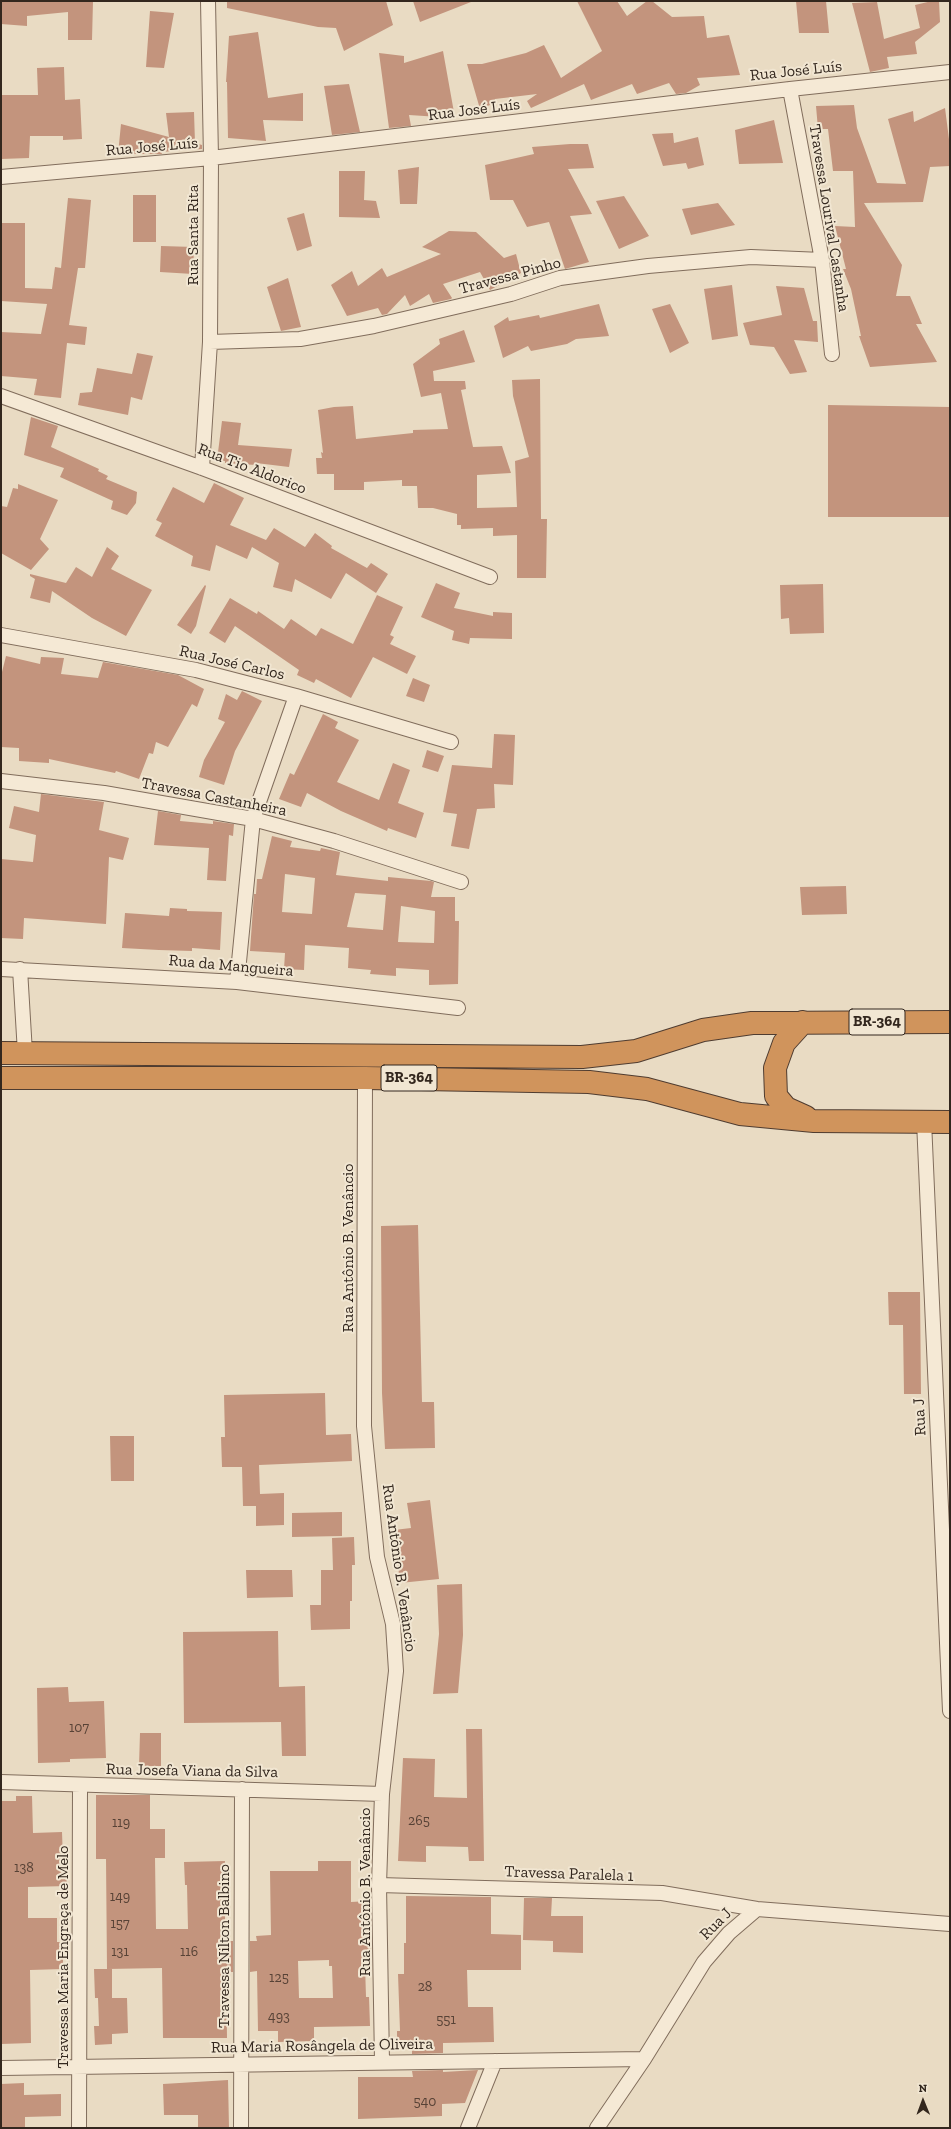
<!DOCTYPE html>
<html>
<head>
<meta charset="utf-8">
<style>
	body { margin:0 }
	#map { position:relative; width:951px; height:2129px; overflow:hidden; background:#e9dbc3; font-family:"Zilla Slab",serif }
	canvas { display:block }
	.frame { position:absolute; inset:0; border:2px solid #33271e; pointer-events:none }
	.north { position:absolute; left:903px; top:2081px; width:40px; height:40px; -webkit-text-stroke:3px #f1e6d2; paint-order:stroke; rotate:359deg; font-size:11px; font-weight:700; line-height:16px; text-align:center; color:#33271e }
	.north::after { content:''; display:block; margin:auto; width:14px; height:18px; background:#33271e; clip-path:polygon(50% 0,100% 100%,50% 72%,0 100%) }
</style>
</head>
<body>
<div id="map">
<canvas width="951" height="2129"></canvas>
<div class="frame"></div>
<div class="north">N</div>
</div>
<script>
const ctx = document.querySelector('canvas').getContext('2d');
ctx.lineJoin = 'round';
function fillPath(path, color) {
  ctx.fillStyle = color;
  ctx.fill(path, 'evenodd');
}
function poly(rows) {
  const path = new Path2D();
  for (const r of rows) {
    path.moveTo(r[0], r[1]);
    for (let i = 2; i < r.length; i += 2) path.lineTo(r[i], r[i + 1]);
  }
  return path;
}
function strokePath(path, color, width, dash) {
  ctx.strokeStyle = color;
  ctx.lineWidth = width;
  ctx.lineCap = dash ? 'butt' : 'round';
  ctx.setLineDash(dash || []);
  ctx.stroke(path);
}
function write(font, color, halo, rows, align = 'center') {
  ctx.font = font + ' "Zilla Slab",serif';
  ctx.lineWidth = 4;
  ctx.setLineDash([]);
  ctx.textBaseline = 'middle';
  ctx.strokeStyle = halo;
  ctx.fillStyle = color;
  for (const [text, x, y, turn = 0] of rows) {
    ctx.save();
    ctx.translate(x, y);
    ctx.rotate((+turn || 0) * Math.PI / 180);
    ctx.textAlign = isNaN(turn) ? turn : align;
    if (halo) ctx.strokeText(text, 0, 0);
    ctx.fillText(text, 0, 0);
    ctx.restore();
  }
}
fillPath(poly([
	[1,1,93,1,92,40,68,40,68,12,27,16,27,26,1,24],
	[227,1,386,1,393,25,344,51,336,28,318,27,227,8],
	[413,1,471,1,471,2,420,22],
	[577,1,617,1,627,16,647,1,652,1,672,17,704,16,707,38,729,35,740,75,697,78,700,85,686,93,676,94,669,83,637,94,632,84,591,100,584,84,531,108,527,101,537,94,495,99,495,103,480,109,467,64,482,64,526,53,544,45,561,78,602,51],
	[796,1,826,1,829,33,799,33],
	[932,1,939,1,940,22,915,42,917,54,887,57,889,68,870,72,852,3,877,2,884,39,920,28,915,5],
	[150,11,174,13,164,68,146,67],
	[258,32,268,98,303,93,303,121,263,120,266,141,228,138,227,82,226,82,229,36],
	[443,51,455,118,409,115,411,126,389,128,379,53,404,56,404,63],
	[64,67,65,100,80,99,82,139,63,140,63,136,30,136,29,158,1,159,1,95,38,95,37,68],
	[349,84,360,132,332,135,324,86],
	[854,105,857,128,877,183,906,184,888,119,913,111,914,122,945,108,950,147,950,166,930,167,923,202,864,203,902,265,896,296,910,296,922,324,916,324,937,362,870,367,859,336,861,336,851,289,843,269,846,269,835,226,855,227,853,171,833,171,828,129,818,129,816,106],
	[194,112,195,143,202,145,202,149,161,152,162,154,118,154,121,124,169,137,166,113],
	[774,120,783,163,739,164,735,130],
	[673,133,674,143,698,137,704,165,688,169,686,163,663,166,652,134],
	[570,144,588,144,594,168,568,169,592,214,570,216,589,262,565,269,549,222,527,227,513,200,490,200,485,165,534,154,532,147],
	[419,167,417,204,400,204,398,170],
	[339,171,365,171,364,200,376,201,380,218,339,217],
	[133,195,156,195,156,242,133,242],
	[624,196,649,236,619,249,596,201],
	[68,198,91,200,85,268,78,268,69,325,87,327,85,345,67,343,61,398,34,395,37,379,1,376,1,332,41,334,47,304,1,301,1,223,25,223,25,288,52,289,55,267,61,268],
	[718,203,735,225,691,235,682,209],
	[304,213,312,246,297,251,287,218],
	[449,231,476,232,504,258,516,254,521,273,490,290,480,272,443,284,452,298,451,299,433,303,429,294,410,306,405,295,387,314,382,315,378,308,347,316,331,285,352,271,358,286,382,268,387,277,441,254,422,247],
	[161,246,194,247,193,274,160,272],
	[288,278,301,327,281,331,267,287],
	[732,285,738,336,712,340,704,289],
	[776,286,804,288,813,321,817,321,818,342,794,340,807,372,790,374,774,347,750,345,743,323,782,315],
	[599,304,609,336,576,339,567,344,531,351,528,346,503,358,494,326,508,317,509,321,539,315,540,318],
	[670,304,689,343,670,353,652,309],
	[464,330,475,362,433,371,434,381,465,381,466,389,461,390,473,447,502,446,511,473,477,475,477,508,517,507,515,461,529,457,513,396,512,380,540,379,541,519,547,519,546,578,517,578,517,535,493,536,493,528,461,529,461,525,457,525,457,514,433,508,418,508,417,486,402,486,402,480,364,482,364,490,334,490,334,474,317,474,316,458,322,458,321,452,323,453,318,410,334,407,353,406,356,439,413,433,413,430,448,429,441,393,421,397,413,364,440,344,439,339],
	[137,353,153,356,142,400,131,397,128,415,78,405,80,393,92,392,97,368,132,374],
	[828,405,950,407,950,517,828,517],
	[31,417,58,426,51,447,99,469,98,471,108,476,106,479,137,492,136,503,127,515,111,509,113,501,60,477,64,468,24,455],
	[222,421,241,423,238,445,292,449,289,467,256,463,256,465,225,463,225,461,217,460],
	[214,483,244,498,230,525,266,540,274,528,305,547,315,533,332,546,331,548,367,568,371,563,388,574,376,593,346,573,331,599,295,579,292,592,273,587,279,563,252,547,247,559,216,545,210,571,191,566,193,556,155,536,162,523,156,520,173,487,204,503],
	[18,484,58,500,40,539,49,549,31,570,1,553,1,506,7,507,13,488,18,489],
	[107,547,119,556,111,569,152,590,126,636,92,618,52,591,50,603,30,598,35,579,30,576,30,574,66,583,76,567,92,577],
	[436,583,460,593,454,608,493,616,493,612,512,613,512,639,470,638,469,644,452,640,454,631,421,617],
	[823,584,824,633,790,634,789,618,781,619,780,585],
	[205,585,206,586,196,626,191,634,177,625],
	[377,595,403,607,390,635,394,637,390,644,416,656,407,674,373,657,351,698,316,679,314,683,297,675,299,670,235,626,225,643,209,633,230,598,257,614,258,611,284,629,291,619,316,636,321,628,353,644],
	[6,656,40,664,41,657,64,658,61,674,98,678,103,662,178,675,204,689,197,707,192,704,168,747,156,742,153,754,149,753,139,779,116,771,115,773,49,759,49,763,19,761,19,748,1,747,1,676],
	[413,678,430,685,424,702,406,696],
	[242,691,262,701,235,751,224,785,199,777,204,760,225,722,218,719,226,694,237,700],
	[323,714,338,722,335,728,359,740,337,782,379,800,393,763,410,770,398,803,424,813,416,838,388,828,387,831,341,811,307,793,301,807,279,799,290,773,294,775],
	[494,734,515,735,513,785,494,784,495,808,477,809,469,849,451,846,457,814,443,812,452,765,492,768],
	[427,750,444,756,438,772,422,767],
	[41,794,104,802,99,830,129,838,123,860,109,857,106,924,24,918,23,939,1,938,1,859,33,862,36,835,9,828,14,806,39,812],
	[158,811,181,815,180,821,213,824,213,821,234,824,233,836,229,835,226,881,207,880,209,848,154,845],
	[272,836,292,841,290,847,320,851,321,848,340,852,336,875,388,881,388,877,431,881,434,882,431,897,455,897,455,921,459,921,458,984,429,985,429,970,396,968,396,976,370,974,371,970,348,968,349,948,305,945,304,970,284,969,285,953,250,951,254,894,256,894,257,879,262,879],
	[285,874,315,878,312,914,282,912],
	[355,893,386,895,383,930,347,927],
	[401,906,435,911,434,943,398,942],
	[846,886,847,914,802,915,800,887],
	[170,908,187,909,187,911,222,912,220,950,192,948,192,951,159,950,122,948,125,913,169,916],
	[418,1225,422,1402,434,1402,435,1448,385,1449,382,1393,381,1226],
	[888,1292,920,1292,921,1394,904,1394,903,1325,889,1325],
	[325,1393,326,1435,351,1434,352,1461,259,1465,260,1494,284,1493,284,1525,256,1526,256,1506,243,1506,242,1467,222,1467,221,1437,225,1437,224,1395],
	[110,1436,134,1436,134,1481,111,1481],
	[430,1500,439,1579,400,1583,394,1530,411,1528,407,1503],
	[342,1512,342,1536,292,1537,292,1513],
	[354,1537,355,1565,352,1565,352,1601,350,1601,350,1629,311,1630,310,1605,321,1605,321,1570,333,1570,332,1538],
	[246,1570,292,1570,293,1597,247,1598],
	[462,1584,463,1635,458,1693,433,1694,439,1634,437,1585],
	[278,1631,279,1687,305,1686,306,1756,282,1756,281,1722,184,1723,183,1632],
	[68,1687,69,1702,104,1701,106,1758,70,1759,70,1762,38,1763,37,1688],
	[466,1729,482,1729,484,1861,469,1861,468,1847,426,1846,426,1862,398,1861,403,1758,435,1759,434,1797,467,1798],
	[140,1733,161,1733,161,1766,139,1766],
	[96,1795,150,1795,150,1829,165,1829,165,1858,155,1858,156,1929,188,1929,187,1885,185,1885,184,1862,225,1861,225,1941,233,1941,233,1972,226,1972,227,2038,163,2038,162,1968,107,1969,106,1859,96,1859],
	[16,1796,32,1796,33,1833,62,1832,63,1860,66,1860,67,1886,28,1887,28,1918,57,1918,57,1942,63,1942,63,1969,30,1970,31,2043,1,2044,1,1801,16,1801],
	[318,1861,351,1861,351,1902,369,1901,371,1965,365,1965,366,1997,369,1997,370,2026,314,2027,314,2041,278,2042,278,2031,258,2031,257,1971,250,1972,250,1941,257,1941,256,1936,271,1935,270,1871,318,1871],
	[329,1960,329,1966,332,1966,333,1998,299,1998,298,1961],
	[406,1896,491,1897,491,1934,521,1935,521,1970,467,1970,468,2007,493,2007,494,2042,443,2043,443,2053,412,2054,412,2048,397,2048,397,2031,400,2031,398,1974,404,1974,404,1943,406,1943],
	[524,1898,552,1898,551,1916,583,1916,583,1953,553,1952,553,1941,523,1940],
	[94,1969,112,1969,112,1998,127,1998,128,2033,112,2034,112,2044,95,2045,94,2026,99,2026,98,1998,95,1998],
	[443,2070,443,2072,478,2070,465,2103,442,2104,442,2116,358,2119,358,2077,413,2077,412,2071],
	[228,2080,229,2128,198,2128,198,2115,164,2115,163,2084],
	[24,2083,24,2095,61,2094,61,2116,25,2117,25,2128,1,2128,1,2084]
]), '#c3947d');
const street = poly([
	[790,89,822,260,832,354],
	[1,177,211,158,790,89,950,72],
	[210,342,300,339,374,326,511,294,560,278,648,266,751,257,822,260],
	[1,396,202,468,490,577],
	[202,468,210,342,211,158,208,1],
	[1,635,196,670,296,696,451,742],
	[1,781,104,793,253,819,334,841,461,882],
	[1,969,237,982,458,1008],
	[20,969,25,1053],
	[237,982,253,819,296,696],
	[365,1078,364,1426,377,1557,393,1624,396,1671,382,1794,379,1885,382,2062],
	[924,1121,950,1711],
	[1,1782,382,1794],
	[379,1885,662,1893,757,1909,950,1924],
	[1,2068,644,2059],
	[79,2128,80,1786],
	[241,2128,242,1789],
	[468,2128,495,2061],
	[597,2128,644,2059,704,1962,729,1933,757,1909]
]);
const highway = poly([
	[803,1022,784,1043,775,1068,776,1096,786,1108,806,1117],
	[1,1053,582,1057,636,1051,703,1030,752,1023,950,1022],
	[1,1078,365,1078,589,1082,647,1089,740,1114,814,1121,950,1122]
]);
strokePath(street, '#816d5c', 16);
strokePath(highway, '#4f3c30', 24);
strokePath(street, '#f5e9d5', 14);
strokePath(highway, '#d0945c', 22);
write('14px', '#574236', null, [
	["107",79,1728],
	["265",419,1821],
	["119",121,1823],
	["138",24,1868],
	["149",120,1897],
	["157",120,1924],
	["131",120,1952],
	["116",189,1952],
	["125",279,1978],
	["28",425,1987],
	["493",279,2017],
	["551",446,2020],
	["540",425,2102]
]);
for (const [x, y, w] of [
	[877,1022,56],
	[409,1078,56]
]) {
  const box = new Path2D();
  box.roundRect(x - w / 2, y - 13, w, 26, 3);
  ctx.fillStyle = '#f1e6d2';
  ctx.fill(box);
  strokePath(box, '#33271e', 1);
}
write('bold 15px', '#33271e', null, [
	["BR-364",877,1022],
	["BR-364",409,1078]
]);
write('16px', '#33271e', '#f1e6d2', [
	["Rua José Luís",796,71,-6],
	["Rua José Luís",474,110,-7],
	["Rua José Luís",152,147,-5],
	["Travessa Lourival Castanha",829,218,81],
	["Rua Santa Rita",193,235,-90],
	["Travessa Pinho",510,276,-15],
	["Rua Tio Aldorico",252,469,21],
	["Rua José Carlos",232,663,13],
	["Travessa Castanheira",214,797,11],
	["Rua da Mangueira",231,966,5],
	["Rua Antônio B. Venâncio",348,1248,-90],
	["Rua J",920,1417,-93],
	["Rua Antônio B. Venâncio",399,1568,82],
	["Rua Josefa Viana da Silva",192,1771,1],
	["Travessa Paralela 1",569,1874,2],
	["Rua Antônio B. Venâncio",365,1892,-90],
	["Rua J",716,1924,-45],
	["Travessa Nilton Balbino",224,1946,-90],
	["Travessa Maria Engraça de Melo",63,1957,-90],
	["Rua Maria Rosângela de Oliveira",322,2046,-1]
]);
</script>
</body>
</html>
